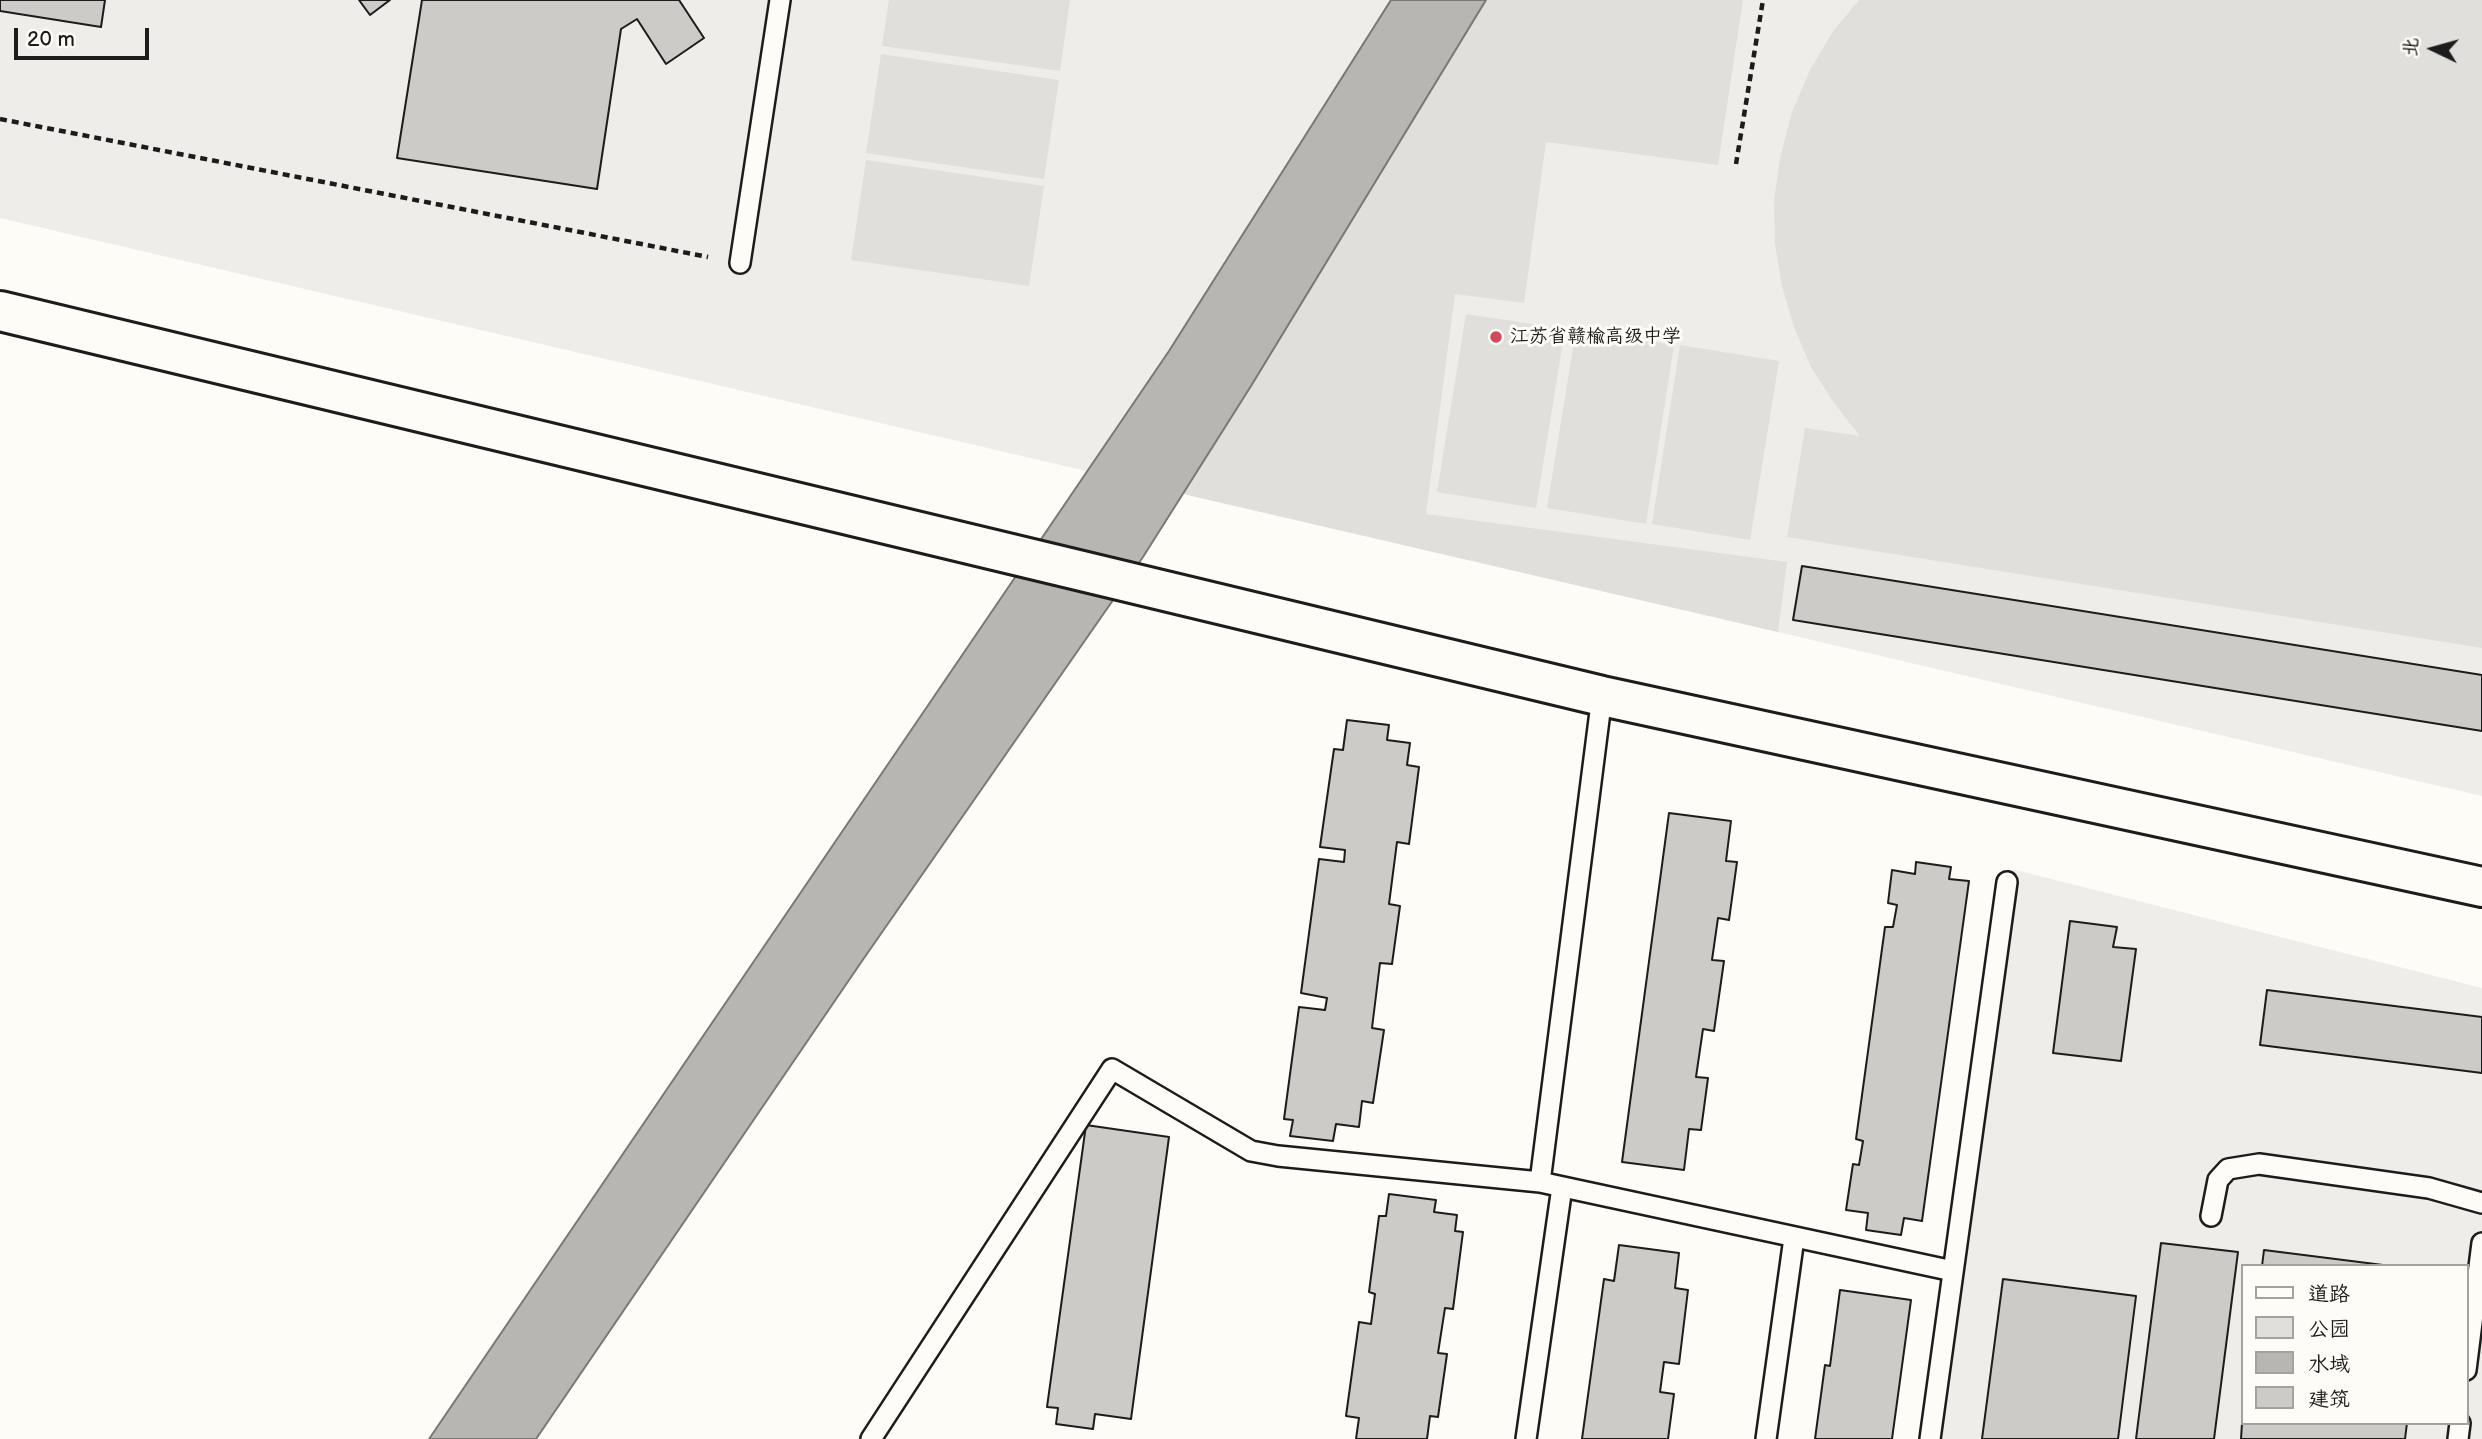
<!DOCTYPE html>
<html>
<head>
<meta charset="utf-8">
<style>
	body { margin:0 }
	#map { position:relative; width:2482px; height:1439px; overflow:hidden; background:#fdfcf7; font-family:"Balsamiq Sans","LXGW WenKai TC",sans-serif }
	canvas { display:block }
	.legend { position:absolute; left:2241px; top:1264px; width:228px; height:161px; box-sizing:border-box; background:#fdfcf7; border:2px solid #a3a29f; margin:0; padding:9px 12px; list-style:none; font-size:21px; color:#1c1c1c }
	.legend li { display:flex; align-items:center; gap:14px; height:35px }
	.legend b { width:35px; border:2px solid #a3a29f }
	.north { position:absolute; left:2398px; top:14px; width:70px; height:70px; -webkit-text-stroke:5px #fdfcf7; paint-order:stroke; rotate:275deg; font-size:19px; font-weight:700; line-height:28px; text-align:center; color:#1c1c1c }
	.north::after { content:''; display:block; margin:auto; width:24px; height:32px; background:#1c1c1c; clip-path:polygon(50% 0,100% 100%,50% 72%,0 100%) }
	.scale { position:absolute; left:14px; top:28px; width:135px; height:32px; box-sizing:border-box; border:4px solid #1c1c1c; border-top:0; padding-left:9px; font-size:21px; line-height:24px; white-space:nowrap; color:#1c1c1c; -webkit-text-stroke:5px #fdfcf7; paint-order:stroke }
</style>
</head>
<body>
<div id="map">
<canvas width="2482" height="1439"></canvas>
<ul class="legend">
<li><b style="height:9px;background:#fdfcf7"></b>道路</li>
<li><b style="height:19px;background:#e0dfdb"></b>公园</li>
<li><b style="height:19px;background:#b7b6b2"></b>水域</li>
<li><b style="height:19px;background:#cccbc8"></b>建筑</li>
</ul>
<div class="north">北</div>
<div class="scale">20 m</div>
</div>
<script>
const ctx = document.querySelector('canvas').getContext('2d');
ctx.lineJoin = 'round';
function fillPath(path, color) {
  ctx.fillStyle = color;
  ctx.fill(path, 'evenodd');
}
function poly(rows) {
  const path = new Path2D();
  for (const r of rows) {
    path.moveTo(r[0], r[1]);
    for (let i = 2; i < r.length; i += 2) path.lineTo(r[i], r[i + 1]);
  }
  return path;
}
function strokePath(path, color, width, dash) {
  ctx.strokeStyle = color;
  ctx.lineWidth = width;
  ctx.lineCap = dash ? 'butt' : 'round';
  ctx.setLineDash(dash || []);
  ctx.stroke(path);
}
function write(font, color, halo, rows, align = 'center') {
  ctx.font = font + ' "Balsamiq Sans","LXGW WenKai TC",sans-serif';
  ctx.lineWidth = 6;
  ctx.setLineDash([]);
  ctx.textBaseline = 'middle';
  ctx.strokeStyle = halo;
  ctx.fillStyle = color;
  for (const [text, x, y, turn = 0] of rows) {
    ctx.save();
    ctx.translate(x, y);
    ctx.rotate((+turn || 0) * Math.PI / 180);
    ctx.textAlign = isNaN(turn) ? turn : align;
    if (halo) ctx.strokeText(text, 0, 0);
    ctx.fillText(text, 0, 0);
    ctx.restore();
  }
}
fillPath(poly([
	[0,0,2482,0,2482,796,0,218],
	[2012,869,2482,988,2482,1439,1938,1439],
	[2242,1266,2466,1266,2466,1423,2242,1423]
]), '#eeede9');
fillPath(poly([
	[889,0,1070,0,1060,71,882,46],
	[1486,0,1743,0,1718,165,1546,142,1524,303,1455,294,1426,514,1787,562,1778,632,1183,494,1251,386],
	[1859,0,2482,0,2482,648,1787,537,1805,428,1860,436,1834,403,1811,367,1794,327,1782,286,1775,244,1774,200,1780,158,1792,112,1810,70,1834,30],
	[881,54,1059,80,1044,179,866,153],
	[866,160,1044,186,1029,286,851,260],
	[1466,314,1565,329,1536,508,1437,492],
	[1576,329,1674,345,1646,524,1547,508],
	[1680,345,1779,361,1750,540,1652,524]
]), '#e0dfdb');
const water = poly([
	[1391,0,1486,0,1251,386,1143,557,862,961,536,1439,429,1439,1169,351,1391,0]
]);
fillPath(water, '#b7b6b2');
strokePath(water, '#797876', 2);
const building = poly([
	[0,0,105,0,101,27,0,11,0,0],
	[359,0,390,0,370,15,359,0],
	[422,0,679,0,704,38,666,64,637,19,621,29,597,189,397,158,422,0],
	[1802,566,2482,675,2482,731,1793,620,1802,566],
	[1347,720,1389,725,1387,740,1410,743,1407,765,1419,767,1409,844,1397,842,1389,904,1400,906,1392,964,1380,963,1372,1028,1384,1030,1373,1103,1362,1101,1359,1127,1336,1124,1333,1141,1290,1136,1293,1120,1284,1119,1299,1007,1325,1010,1327,998,1301,993,1319,859,1344,862,1345,850,1320,847,1334,749,1343,750,1347,720],
	[1669,813,1731,821,1726,861,1737,862,1729,920,1718,918,1712,960,1724,961,1714,1031,1703,1029,1696,1077,1708,1078,1701,1130,1689,1129,1684,1170,1622,1162,1669,813],
	[1916,862,1951,867,1949,879,1969,881,1922,1221,1904,1218,1901,1235,1866,1230,1868,1213,1846,1210,1853,1164,1859,1165,1863,1141,1856,1139,1885,927,1893,927,1897,905,1888,903,1892,870,1915,874,1916,862],
	[2070,921,2117,927,2113,947,2136,949,2121,1061,2053,1053,2070,921],
	[2267,990,2482,1017,2482,1073,2260,1045,2267,990],
	[1086,1125,1169,1137,1131,1419,1095,1414,1093,1429,1056,1424,1058,1408,1047,1407,1086,1125],
	[1389,1194,1436,1200,1434,1212,1457,1215,1455,1231,1463,1232,1453,1309,1445,1308,1438,1353,1447,1354,1438,1417,1430,1416,1427,1439,1356,1439,1359,1418,1346,1416,1359,1322,1371,1324,1375,1294,1369,1292,1379,1216,1386,1216,1389,1194],
	[2161,1243,2238,1252,2214,1439,2136,1439,2161,1243],
	[1619,1245,1679,1253,1675,1288,1688,1290,1679,1364,1664,1362,1660,1392,1674,1394,1668,1439,1582,1439,1604,1279,1614,1281,1619,1245],
	[2264,1250,2391,1266,2262,1266,2264,1250],
	[2003,1279,2136,1296,2118,1439,1982,1439,2003,1279],
	[1840,1290,1911,1300,1892,1439,1815,1439,1825,1365,1830,1366,1840,1290],
	[2242,1423,2407,1423,2405,1439,2241,1439,2242,1423]
]);
fillPath(building, '#cccbc8');
strokePath(building, '#1c1c1c', 2);
const lane = poly([
	[740,263,780,0],
	[1540,1182,1602,696],
	[2211,1216,2218,1180,2228,1169,2259,1164,2429,1188,2482,1203],
	[2466,1370,2482,1243],
	[871,1439,1112,1069,1251,1151,1278,1156,1540,1182,1953,1271],
	[1526,1439,1562,1187],
	[1766,1439,1794,1238],
	[1930,1439,2007,882],
	[2458,1439,2460,1423]
]);
const secondary = poly([
	[0,311,1602,696,2482,887]
]);
strokePath(lane, '#1c1c1c', 24);
strokePath(secondary, '#1c1c1c', 44);
strokePath(poly([
	[0,119,708,257],
	[1736,164,1763,0]
]), '#1c1c1c', 4.5, [7, 5]);
strokePath(lane, '#fdfcf7', 19);
strokePath(secondary, '#fdfcf7', 38);
for (const [x, y, r, color] of [
	[1496,337,7,"#d1495b"]
]) {
  const dot = new Path2D();
  dot.arc(x, y, r, 0, 2 * Math.PI);
  ctx.fillStyle = color;
  ctx.fill(dot);
  strokePath(dot, '#fdfcf7', 2.5);
}
write('19px', '#1c1c1c', '#fdfcf7', [
	["江苏省赣榆高级中学",1510,337]
], 'left');
</script>
</body>
</html>
